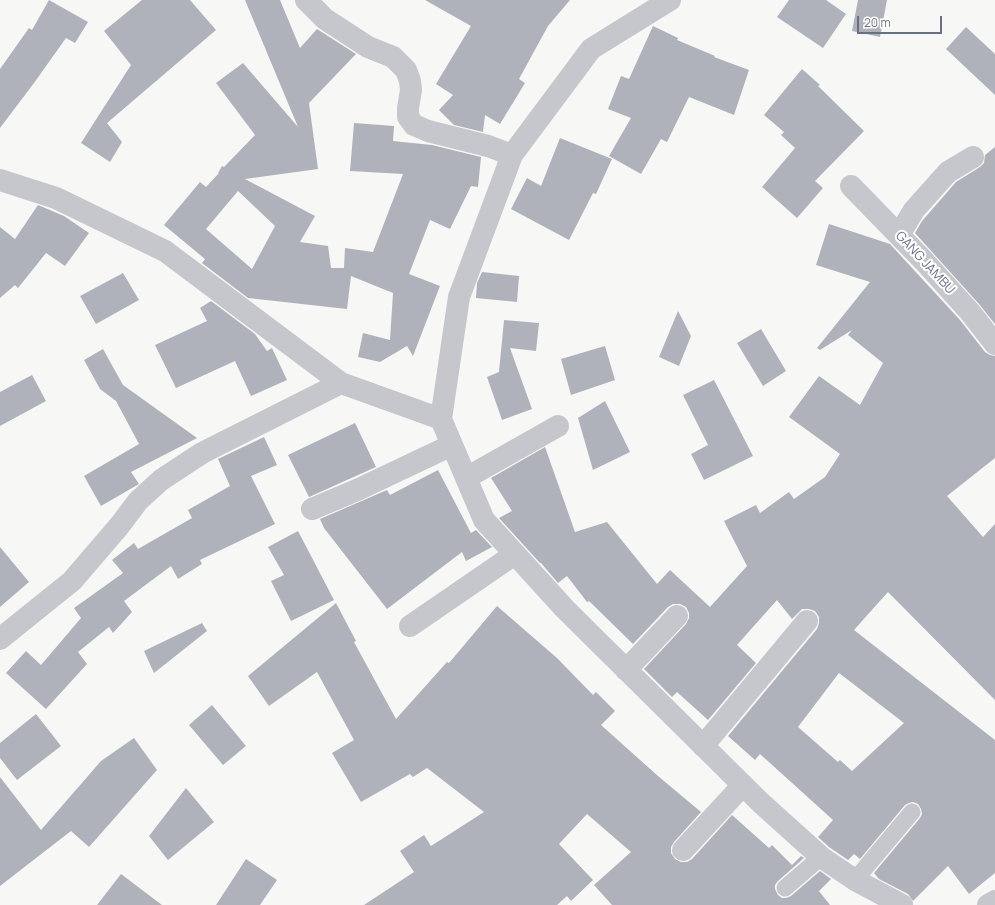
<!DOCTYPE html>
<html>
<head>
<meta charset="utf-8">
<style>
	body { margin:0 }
	#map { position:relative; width:995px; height:905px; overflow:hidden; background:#f7f8f5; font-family:Manrope,sans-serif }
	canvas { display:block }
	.scale { position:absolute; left:857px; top:16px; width:85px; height:18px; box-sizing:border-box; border:2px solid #697084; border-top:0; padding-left:5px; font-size:12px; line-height:14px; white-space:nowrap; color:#697084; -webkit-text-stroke:3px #fff; paint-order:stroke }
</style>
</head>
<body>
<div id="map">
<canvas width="995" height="905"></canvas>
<div class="scale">20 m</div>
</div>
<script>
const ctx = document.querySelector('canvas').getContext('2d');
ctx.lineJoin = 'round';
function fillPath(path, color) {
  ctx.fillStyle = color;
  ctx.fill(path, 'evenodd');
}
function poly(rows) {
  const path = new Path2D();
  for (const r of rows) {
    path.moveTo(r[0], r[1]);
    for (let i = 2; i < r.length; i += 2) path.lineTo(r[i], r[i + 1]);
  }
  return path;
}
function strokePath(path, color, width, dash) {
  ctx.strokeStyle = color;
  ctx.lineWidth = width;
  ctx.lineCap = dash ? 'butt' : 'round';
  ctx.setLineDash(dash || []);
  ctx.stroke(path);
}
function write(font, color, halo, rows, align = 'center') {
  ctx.font = font + ' Manrope,sans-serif';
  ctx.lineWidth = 4;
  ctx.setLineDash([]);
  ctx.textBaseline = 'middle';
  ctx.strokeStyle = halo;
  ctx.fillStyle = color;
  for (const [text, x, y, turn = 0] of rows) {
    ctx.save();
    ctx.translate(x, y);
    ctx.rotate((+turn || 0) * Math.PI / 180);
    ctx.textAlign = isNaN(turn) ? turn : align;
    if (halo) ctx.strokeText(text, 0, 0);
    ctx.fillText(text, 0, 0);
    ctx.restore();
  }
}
fillPath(poly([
	[49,0,88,22,75,43,66,38,34,83,0,128,0,69,29,28,32,30],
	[142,0,190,0,216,30,107,123,122,142,110,162,81,143,131,65,104,31],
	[245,0,280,0,300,48,317,29,356,54,309,103,318,169,245,179,315,216,300,242,328,246,331,268,344,268,345,248,373,252,403,174,350,171,354,123,394,126,393,141,432,145,481,157,478,187,471,186,450,229,430,220,409,274,440,286,413,356,407,346,380,362,358,357,363,333,390,340,393,293,351,276,347,309,248,298,202,263,205,259,164,225,200,182,206,187,219,173,218,173,222,166,224,167,255,135,216,83,243,63,298,127],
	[238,191,275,226,252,269,206,229],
	[425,0,570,0,548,26,519,79,525,83,500,124,485,115,483,132,454,125,439,110,453,95,436,84,471,26],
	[789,0,826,0,846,14,823,48,777,17],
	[858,0,887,0,880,37,852,31],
	[653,26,678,38,677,40,715,56,714,57,749,70,734,115,689,97,667,142,661,139,641,174,609,156,631,118,608,109,621,76,629,79],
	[966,27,995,54,995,95,946,49],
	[802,69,820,85,818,86,864,131,815,181,823,188,797,218,762,187,795,148,781,135,784,132,764,115],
	[560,138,612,159,596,194,593,193,569,240,511,209,527,178,541,186],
	[995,147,995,324,979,304,915,233,922,221,956,182,980,167,984,163,985,155],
	[38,205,64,216,89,233,65,266,46,253,18,288,15,285,0,298,0,227,15,239],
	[829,224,890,244,960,320,985,352,990,355,995,356,995,458,947,496,983,537,995,524,995,700,888,592,854,630,995,740,995,873,969,894,948,866,913,901,908,894,879,879,874,873,920,818,922,814,921,809,918,804,913,802,909,803,905,805,860,859,854,854,848,860,829,847,818,837,833,820,760,754,755,760,728,736,817,629,819,623,819,617,815,611,809,609,802,609,792,619,777,600,737,645,756,663,708,720,677,692,672,697,644,669,686,624,689,618,689,613,686,607,680,604,673,604,668,607,633,644,589,601,587,602,567,576,558,583,541,563,540,563,499,518,512,511,491,478,545,447,575,532,607,522,657,584,670,570,710,607,747,566,724,521,756,505,760,513,789,492,794,499,825,477,840,454,789,417,819,376,860,405,883,363,848,335,852,330,820,350,817,348,870,282,816,265],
	[839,673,904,723,852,771,840,760,838,762,798,727],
	[482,272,519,276,517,302,476,298,477,283],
	[123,273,139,300,96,324,80,296],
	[211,301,255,334,267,351,272,348,287,380,251,396,235,361,176,388,155,345,207,321,200,308],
	[678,311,691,336,679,366,659,357],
	[504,320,539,323,536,351,510,348,532,409,502,420,487,377,499,372],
	[761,329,786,371,763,386,737,343],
	[605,346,615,380,571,395,561,359],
	[103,349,123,385,197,438,131,472,139,484,101,506,84,476,139,444,116,401,100,389,84,360],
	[32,375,46,401,0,426,0,392],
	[714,380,753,456,704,480,691,454,708,445,683,395],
	[605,401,630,452,593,470,578,418],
	[355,423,376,467,309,497,288,455],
	[264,437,277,465,251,476,275,524,200,560,202,564,178,579,171,566,124,601,132,612,113,633,109,627,78,652,87,664,46,709,6,673,26,651,41,665,81,618,74,608,123,573,112,560,134,543,138,549,192,518,188,510,230,486,218,459],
	[438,470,471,533,476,530,492,547,466,561,462,552,387,609,324,528,320,519,387,490,390,495],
	[298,531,334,600,291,621,271,581,284,575,268,547],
	[0,547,29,582,0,607],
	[336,603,356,641,354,642,396,719,447,662,449,663,497,606,557,658,593,695,596,692,615,711,601,725,658,776,701,812,674,842,671,847,671,853,675,859,681,862,687,862,692,859,732,815,769,848,772,845,792,865,801,856,804,858,778,881,775,885,775,889,778,895,782,898,786,898,791,896,820,871,831,879,819,891,830,905,612,905,594,885,631,852,587,814,559,844,593,880,571,901,567,896,557,905,364,905,414,872,400,851,424,835,431,846,484,812,427,768,413,777,410,774,361,802,332,753,354,740,317,672,269,706,248,676],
	[202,623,207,631,154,673,144,651],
	[212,705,246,746,223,765,189,725],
	[36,714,61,746,17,780,0,758,0,743],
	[134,738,157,770,89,847,71,831,0,886,0,777,41,830,101,761],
	[186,788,214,822,168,860,149,836],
	[246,859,277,880,260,905,216,905],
	[121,874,162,905,97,905]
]), '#afb2ba');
strokePath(poly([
	[855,880,912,812],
	[785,888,821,857]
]), '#c6c7cc', 17);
strokePath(poly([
	[306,0,325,19,368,47,393,57,406,70,410,81,411,90,408,108,408,117,414,125,428,131,488,146,512,155],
	[670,0,591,49,512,155,459,297,441,419,484,520,565,609,761,803,821,857,855,880,902,905],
	[0,180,56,198,165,251,341,383,441,419],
	[851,186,924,261,970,312,995,344],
	[899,235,914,210,948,172,973,157],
	[466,478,558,426],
	[312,509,357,490,452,445],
	[410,626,515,554],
	[0,639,72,581,120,525,138,501,161,480,202,453,341,383],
	[626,670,677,616],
	[703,746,807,621],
	[683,850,743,785],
	[988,905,995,901]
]), '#c6c7cc', 22);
write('13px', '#697084', '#fff', [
	["GANG JAMBU",925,263,47]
]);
</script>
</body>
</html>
